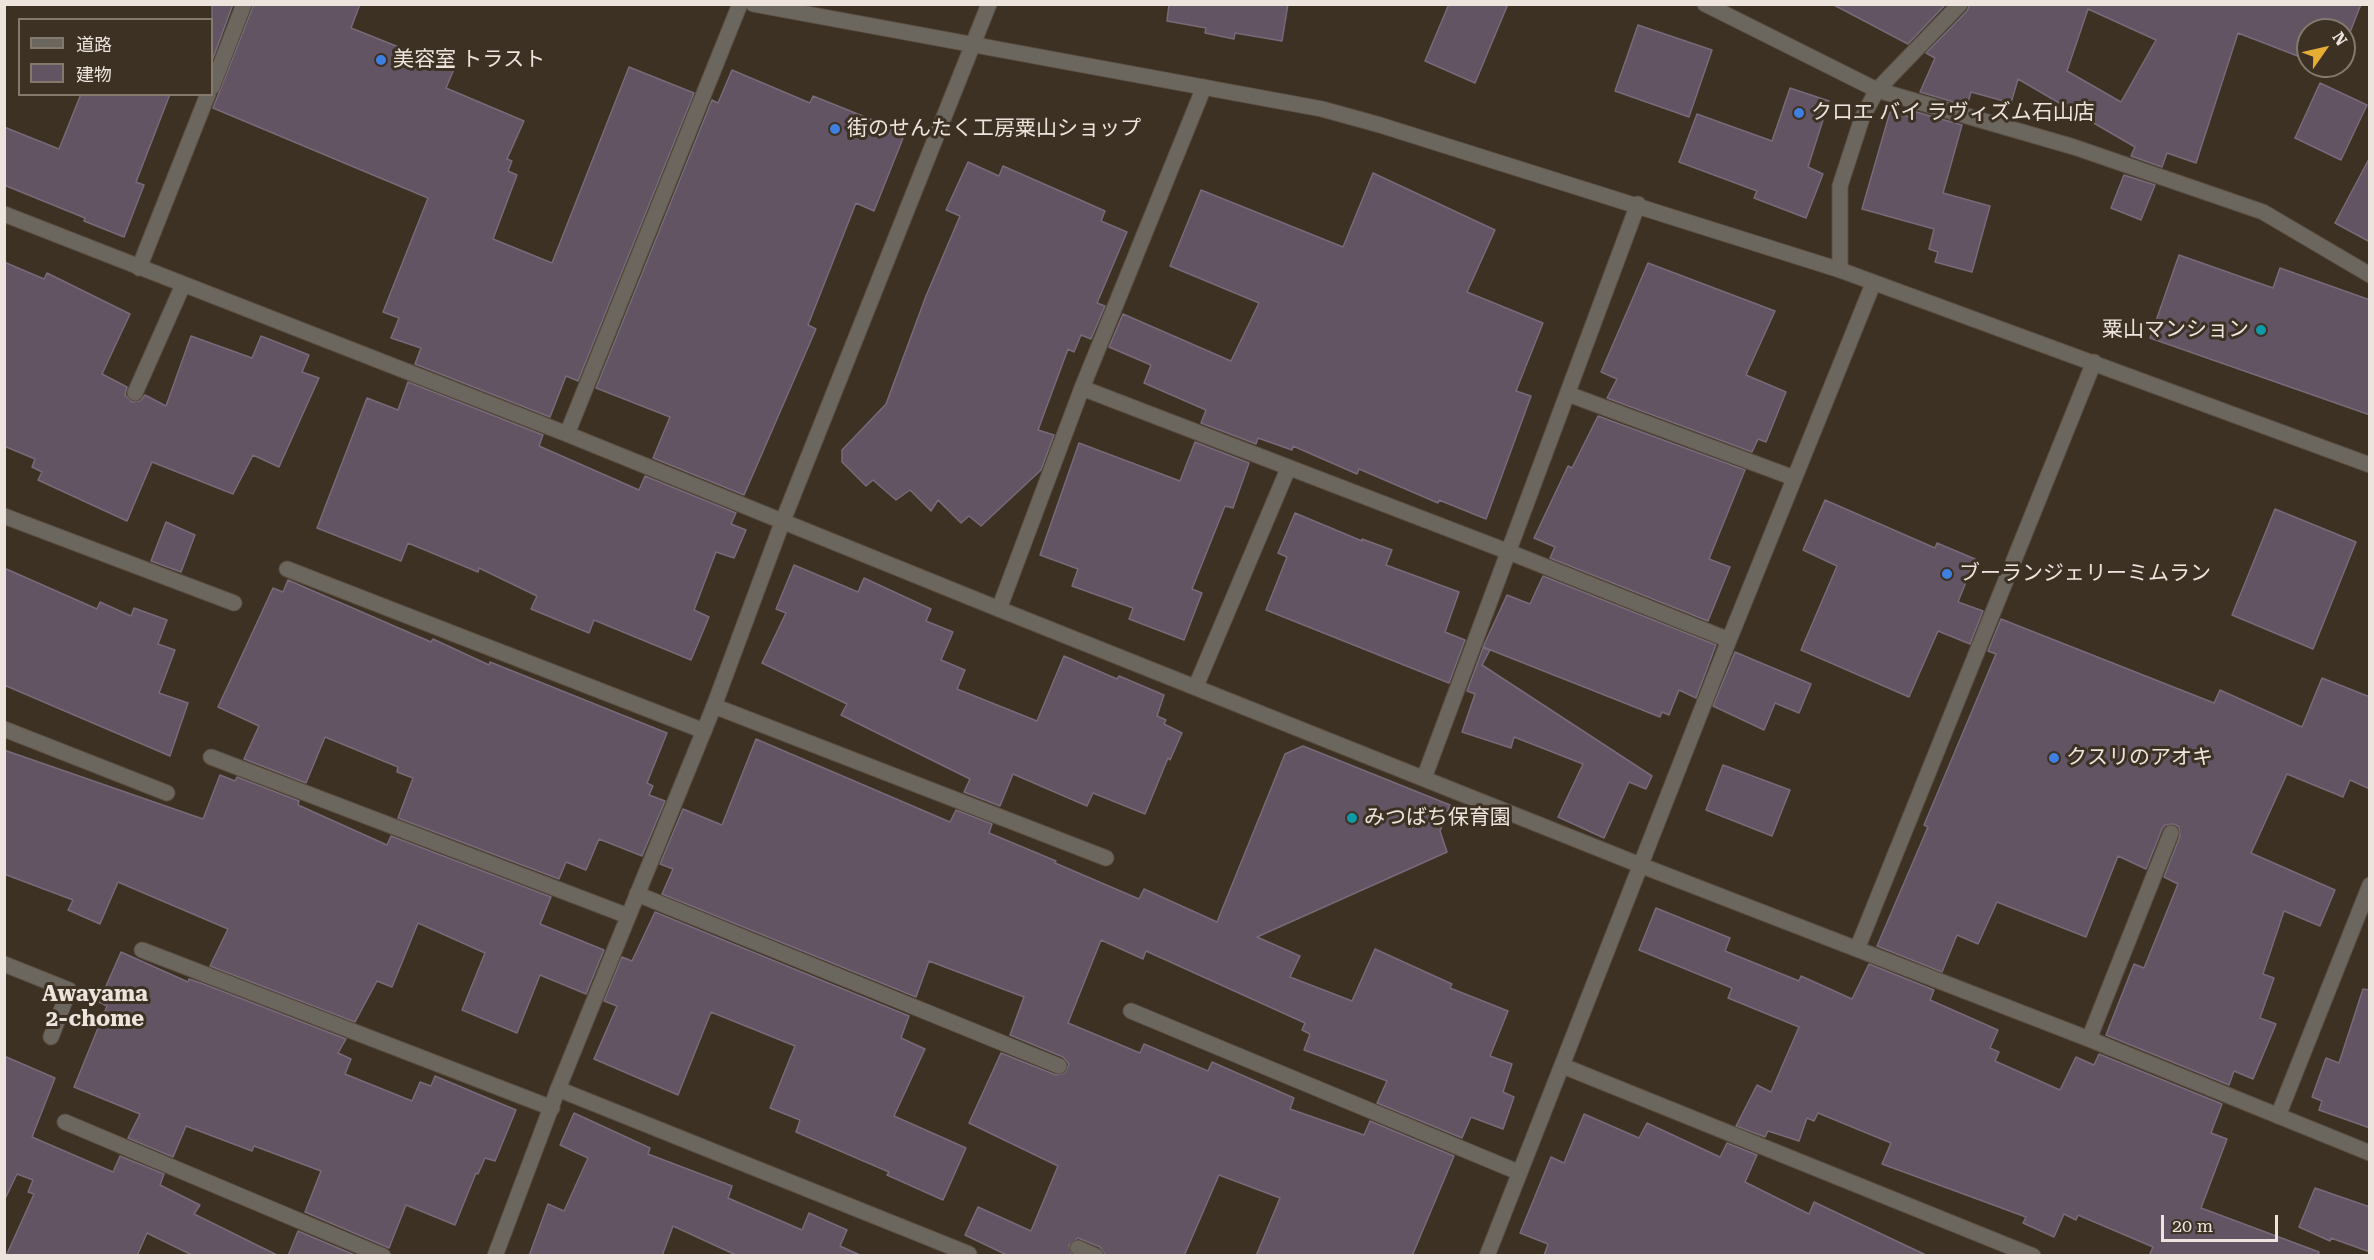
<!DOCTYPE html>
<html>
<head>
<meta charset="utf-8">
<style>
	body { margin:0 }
	#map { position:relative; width:2374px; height:1260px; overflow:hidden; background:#3d3123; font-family:"Roboto Serif","Noto Sans JP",serif }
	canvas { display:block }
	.frame { position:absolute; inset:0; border:6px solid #ede5dd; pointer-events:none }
	.legend { position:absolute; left:18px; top:18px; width:195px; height:78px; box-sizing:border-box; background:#3d3123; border:2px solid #83796d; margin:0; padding:8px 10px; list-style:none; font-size:18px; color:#ede5dd }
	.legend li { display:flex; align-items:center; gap:12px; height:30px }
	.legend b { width:30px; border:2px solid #83796d }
	.north { position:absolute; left:2296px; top:18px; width:60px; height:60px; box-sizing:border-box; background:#3d3123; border:2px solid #83796d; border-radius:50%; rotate:56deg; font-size:16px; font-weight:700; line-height:24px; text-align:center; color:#ede5dd }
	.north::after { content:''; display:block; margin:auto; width:21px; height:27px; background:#e6ad36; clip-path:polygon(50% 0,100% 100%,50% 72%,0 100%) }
	.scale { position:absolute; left:2161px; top:1215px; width:117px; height:27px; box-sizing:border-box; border:3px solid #ede5dd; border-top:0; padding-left:8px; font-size:18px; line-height:21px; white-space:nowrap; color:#ede5dd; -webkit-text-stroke:4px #3d3123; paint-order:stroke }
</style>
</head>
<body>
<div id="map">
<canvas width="2374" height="1260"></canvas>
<div class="frame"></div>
<ul class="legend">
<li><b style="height:8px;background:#6b675f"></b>道路</li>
<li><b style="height:16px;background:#625463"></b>建物</li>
</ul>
<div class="north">N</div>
<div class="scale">20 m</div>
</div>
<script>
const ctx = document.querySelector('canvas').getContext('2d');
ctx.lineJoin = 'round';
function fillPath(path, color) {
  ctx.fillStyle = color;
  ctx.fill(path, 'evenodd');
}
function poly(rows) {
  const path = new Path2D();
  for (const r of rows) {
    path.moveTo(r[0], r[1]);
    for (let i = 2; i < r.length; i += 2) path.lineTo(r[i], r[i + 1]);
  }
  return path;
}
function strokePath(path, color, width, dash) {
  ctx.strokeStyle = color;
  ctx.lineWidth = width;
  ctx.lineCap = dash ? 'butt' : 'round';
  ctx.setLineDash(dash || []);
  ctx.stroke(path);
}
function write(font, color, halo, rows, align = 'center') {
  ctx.font = font + ' "Roboto Serif","Noto Sans JP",serif';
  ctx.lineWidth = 6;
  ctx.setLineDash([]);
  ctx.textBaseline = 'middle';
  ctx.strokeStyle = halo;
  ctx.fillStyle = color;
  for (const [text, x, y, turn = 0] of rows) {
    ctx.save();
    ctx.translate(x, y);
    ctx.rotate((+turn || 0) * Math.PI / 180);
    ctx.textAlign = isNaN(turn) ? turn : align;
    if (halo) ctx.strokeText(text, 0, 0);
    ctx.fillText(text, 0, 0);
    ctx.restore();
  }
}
const building = poly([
	[212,4,233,4,212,61,212,4],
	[254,4,360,4,351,28,454,69,446,88,524,121,507,159,512,161,508,171,517,175,493,239,552,263,629,67,694,93,578,381,566,376,550,417,415,364,421,348,391,338,399,318,383,312,428,198,213,108,254,4],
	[1169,4,1288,4,1282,41,1235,33,1234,39,1205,33,1206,28,1167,21,1169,4],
	[1449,4,1508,4,1475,83,1425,61,1449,4],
	[1832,4,1946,4,1908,44,1832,4],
	[1970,4,2361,4,2344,48,2344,30,2308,30,2308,60,2238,33,2196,163,2167,153,2162,167,2131,156,2135,147,2018,79,2011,103,1971,92,1967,106,1920,92,1935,58,1926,53,1967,11,1970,4],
	[2088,9,2156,40,2121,102,2067,71,2088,9],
	[1638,25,1712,50,1689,117,1615,91,1638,25],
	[732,70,810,103,813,96,905,133,874,211,856,203,808,325,816,329,744,495,653,458,670,417,596,388,712,100,718,103,732,70],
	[2320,83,2367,105,2341,160,2295,138,2320,83],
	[1790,88,1829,101,1808,167,1823,174,1806,218,1754,198,1757,191,1679,162,1697,114,1772,141,1790,88],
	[81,94,170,94,136,182,144,185,124,237,84,221,85,218,4,185,4,127,59,149,81,94],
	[1913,111,1962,125,1943,193,1990,206,1972,272,1935,262,1938,252,1929,249,1934,229,1862,209,1890,112,1911,117,1913,111],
	[2370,157,2370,242,2335,223,2370,157],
	[968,162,999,176,1003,166,1069,195,1105,211,1101,221,1127,232,1097,303,1105,306,1091,339,1081,335,1074,352,1068,349,1038,430,1054,435,1041,470,981,526,969,516,961,523,938,500,931,511,910,490,896,500,873,480,866,486,842,462,842,450,886,404,926,296,960,216,946,210,968,162],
	[1373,173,1495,230,1467,292,1543,323,1516,391,1531,396,1486,519,1439,500,1438,503,1359,469,1357,474,1293,446,1292,450,1258,438,1256,444,1201,423,1206,410,1144,383,1151,365,1109,347,1123,314,1231,361,1259,303,1170,266,1201,190,1343,247,1373,173],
	[2124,175,2155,185,2141,220,2111,208,2124,175],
	[2179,255,2273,288,2280,268,2370,300,2370,415,2150,338,2179,255],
	[4,262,44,279,47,273,130,314,102,374,127,387,125,395,132,402,140,401,145,395,166,406,191,336,252,358,261,336,309,355,302,372,319,378,279,467,253,455,233,494,152,462,127,521,38,480,42,472,32,467,35,459,4,446,4,262],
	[1648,263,1775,311,1746,375,1786,392,1766,442,1758,439,1752,452,1607,398,1617,379,1601,372,1648,263],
	[408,382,543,435,539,446,639,490,645,476,736,513,731,524,746,530,734,558,716,552,694,610,709,617,691,660,594,620,589,633,531,609,537,596,479,568,478,572,408,543,401,561,317,528,367,398,398,410,408,382],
	[1598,416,1745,470,1709,559,1730,567,1708,621,1550,558,1555,547,1534,538,1568,466,1572,468,1598,416],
	[1195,442,1249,463,1233,508,1225,506,1192,589,1202,593,1184,640,1129,619,1133,608,1072,586,1078,569,1040,555,1079,443,1180,481,1195,442],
	[1825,500,1935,548,1937,543,1975,559,1958,602,1983,611,1970,644,1938,631,1909,697,1801,650,1837,566,1803,550,1825,500],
	[2275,509,2356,542,2313,649,2232,615,2275,509],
	[1295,513,1362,541,1362,539,1392,550,1386,565,1459,592,1445,632,1465,640,1449,683,1266,610,1287,557,1278,553,1295,513],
	[166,522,195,535,181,572,151,561,166,522],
	[794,565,858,592,864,578,931,609,926,621,953,632,941,660,965,670,957,689,1037,721,1064,656,1117,679,1119,676,1164,695,1157,716,1166,720,1164,724,1182,733,1170,760,1168,758,1145,814,1093,793,1087,806,1013,774,1000,806,964,792,970,779,841,715,847,704,762,663,786,613,776,609,794,565],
	[4,568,97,609,100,602,131,616,134,608,167,620,158,644,175,650,159,693,188,703,170,756,4,685,4,568],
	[1543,576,1716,645,1696,698,1679,690,1669,715,1662,712,1660,717,1483,647,1507,595,1530,604,1543,576],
	[288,580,431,642,433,639,489,665,490,662,667,733,647,783,653,786,649,795,665,801,642,856,599,839,586,870,566,862,559,879,398,818,413,778,397,772,398,767,325,737,306,783,244,759,259,726,218,707,273,588,283,592,288,580],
	[2001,619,2214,703,2220,690,2302,727,2322,678,2370,697,2370,789,2350,780,2343,797,2287,774,2251,853,2335,890,2320,926,2284,911,2263,974,2274,978,2260,1018,2276,1024,2253,1079,2234,1071,2229,1085,2106,1035,2134,964,2144,968,2178,884,2164,877,2180,836,2179,827,2174,824,2165,825,2162,829,2146,869,2118,856,2086,937,1997,902,1978,944,1957,935,1942,972,1877,946,1928,827,1924,825,1996,654,1988,651,2001,619],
	[1483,648,1490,650,1482,665,1652,776,1646,789,1629,782,1604,838,1558,817,1583,764,1514,737,1511,748,1462,732,1475,694,1467,691,1483,648],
	[1735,652,1811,684,1799,713,1775,703,1764,730,1713,706,1735,652],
	[756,739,950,822,956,810,992,824,989,833,1056,861,1055,863,1139,899,1144,889,1217,922,1285,754,1303,746,1450,805,1440,831,1447,852,1257,937,1300,956,1290,977,1352,1001,1375,949,1452,984,1450,988,1508,1011,1490,1056,1512,1064,1503,1092,1514,1097,1503,1129,1471,1117,1462,1138,1377,1103,1387,1081,1304,1050,1310,1034,1302,1030,1305,1023,1146,951,1143,959,1101,940,1068,1023,1140,1053,1144,1044,1208,1071,1212,1062,1294,1098,1290,1109,1364,1135,1370,1121,1454,1156,1412,1256,1256,1256,1280,1198,1219,1175,1184,1256,1106,1256,1100,1247,1078,1238,1069,1245,1072,1256,1009,1256,965,1235,978,1207,1031,1231,1058,1166,969,1123,1001,1053,1056,1075,1065,1073,1069,1064,1063,1057,1010,1035,1024,997,929,961,916,997,662,894,673,869,660,864,683,809,722,825,756,739],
	[4,750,203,819,220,775,235,781,237,777,299,801,298,805,387,845,391,836,551,897,540,924,604,950,586,994,540,975,517,1033,462,1010,485,953,418,923,392,987,377,981,355,1022,210,966,228,929,118,882,100,924,68,910,73,900,4,874,4,750],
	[1723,765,1790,790,1772,836,1706,810,1723,765],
	[1656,908,1730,938,1725,951,1799,981,1801,976,1852,999,1869,964,1934,990,1930,1000,1998,1030,1990,1048,1999,1052,1995,1061,2060,1090,2076,1057,2094,1065,2099,1054,2222,1104,2211,1133,2227,1139,2201,1208,2319,1252,2318,1256,2149,1256,2153,1247,2078,1215,2076,1220,2064,1214,2054,1237,2023,1223,2026,1217,1882,1164,1891,1143,1818,1113,1814,1121,1807,1118,1799,1141,1768,1131,1765,1137,1736,1126,1757,1085,1771,1092,1799,1027,1728,998,1732,988,1639,950,1656,908],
	[655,912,909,1016,901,1038,925,1049,894,1116,966,1148,943,1200,887,1175,889,1172,796,1132,800,1120,770,1108,795,1046,711,1012,678,1095,594,1059,617,1006,604,1001,622,957,632,961,655,912],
	[121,952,188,982,189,979,201,983,346,1039,338,1053,351,1059,345,1074,412,1101,420,1082,431,1086,435,1076,516,1110,495,1161,485,1158,478,1174,476,1173,455,1225,406,1205,389,1248,305,1212,321,1171,254,1146,252,1151,186,1126,173,1157,128,1138,140,1114,74,1087,107,1006,99,1002,121,952],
	[2363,989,2370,990,2370,1128,2319,1110,2322,1101,2312,1097,2326,1058,2339,1063,2363,989],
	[4,1056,55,1078,32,1137,113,1172,120,1156,164,1174,160,1185,200,1205,194,1214,279,1256,194,1256,147,1233,137,1256,6,1256,34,1194,28,1192,33,1180,17,1174,4,1201,4,1056],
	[574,1113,650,1148,648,1154,732,1186,728,1198,802,1230,809,1213,847,1230,840,1246,862,1256,738,1256,673,1226,662,1256,529,1256,548,1204,564,1211,588,1158,560,1145,574,1113],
	[1584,1114,1639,1138,1647,1123,1720,1157,1727,1143,1757,1155,1745,1182,1809,1214,1814,1202,1928,1256,1544,1256,1548,1244,1520,1233,1551,1157,1564,1163,1584,1114],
	[2315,1188,2370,1207,2370,1252,2331,1238,2330,1241,2299,1227,2315,1188],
	[298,1231,357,1256,288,1256,298,1231]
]);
fillPath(building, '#625463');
strokePath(building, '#786a79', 1.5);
const service = poly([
	[4,516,234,603],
	[287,569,704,731],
	[714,706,1106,858],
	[4,729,167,793],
	[211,757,628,916],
	[637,894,1059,1066],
	[142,950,552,1108],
	[1131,1011,1518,1172],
	[558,1089,969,1254],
	[65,1122,383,1256],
	[1078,1248,1096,1256]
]);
const minor = poly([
	[1705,4,1877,90,2074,147,2263,212,2370,275],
	[212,87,244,4],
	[4,214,567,434,999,609,1640,865,2089,1039,2370,1153],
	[139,268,208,94],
	[1840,270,1840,186,1862,118,1877,90,1960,4],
	[1082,388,1509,552,1729,640],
	[135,393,183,285],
	[1568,394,1794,478],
	[567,434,740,4],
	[999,609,1082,388,1204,87],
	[1196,686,1288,469],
	[1424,778,1638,204],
	[1857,949,2094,362],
	[4,964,69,990,51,1037],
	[2089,1039,2171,833],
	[1563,1066,2033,1256],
	[2278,1116,2370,885],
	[495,1256,558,1089,714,706,782,523,989,4],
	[1487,1256,1729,640,1873,284]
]);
const tertiary = poly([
	[753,4,1322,109,1380,125,1840,270,2370,465]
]);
strokePath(service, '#594e41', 17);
strokePath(minor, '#594e41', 17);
strokePath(tertiary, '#594e41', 17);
strokePath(service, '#6b675f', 15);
strokePath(minor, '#6b675f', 15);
strokePath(tertiary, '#6b675f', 15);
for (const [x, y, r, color] of [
	[381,60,6,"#3f7fe0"],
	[1799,113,6,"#3f7fe0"],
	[835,129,6,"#3f7fe0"],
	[2261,330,6,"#0f9aa8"],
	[1947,574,6,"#3f7fe0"],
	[2054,758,6,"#3f7fe0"],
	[1352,818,6,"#0f9aa8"]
]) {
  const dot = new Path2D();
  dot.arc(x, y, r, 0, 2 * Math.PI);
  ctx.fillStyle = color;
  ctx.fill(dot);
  strokePath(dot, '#3d3123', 2);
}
write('21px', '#ede5dd', '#3d3123', [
	["美容室 トラスト",393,60],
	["クロエ バイ ラヴィズム石山店",1811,113],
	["街のせんたく工房粟山ショップ",847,129],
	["粟山マンション",2249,330,"right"],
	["ブーランジェリーミムラン",1959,574],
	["クスリのアオキ",2066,758],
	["みつばち保育園",1364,818]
], 'left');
write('bold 22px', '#ede5dd', '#3d3123', [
	["Awayama",95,995],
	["2-chome",95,1020]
]);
</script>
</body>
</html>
